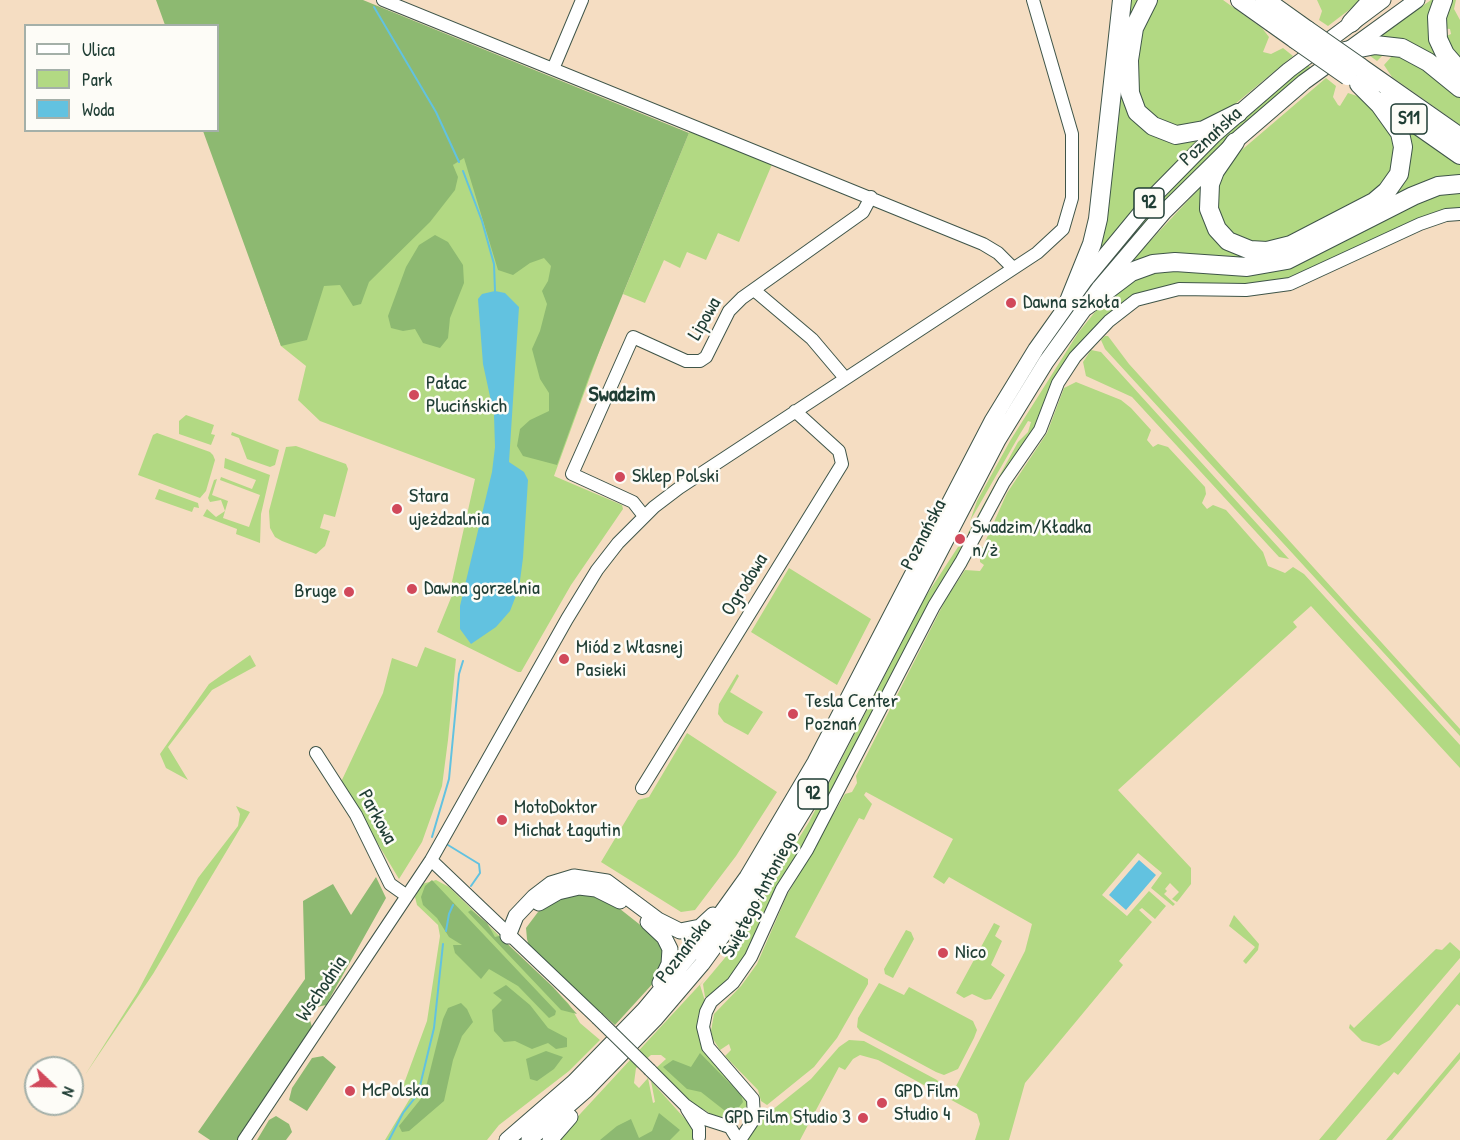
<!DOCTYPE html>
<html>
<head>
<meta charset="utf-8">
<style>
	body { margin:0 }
	#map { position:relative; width:1460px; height:1140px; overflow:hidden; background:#f5ddc2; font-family:"Patrick Hand",sans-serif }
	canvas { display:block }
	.legend { position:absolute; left:24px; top:24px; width:195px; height:108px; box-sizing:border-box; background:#fdfcf7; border:2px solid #a4b0a9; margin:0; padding:8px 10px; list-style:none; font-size:18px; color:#1f3d34 }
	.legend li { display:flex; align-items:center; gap:12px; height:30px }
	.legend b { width:30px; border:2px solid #a4b0a9 }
	.north { position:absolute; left:24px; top:1056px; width:60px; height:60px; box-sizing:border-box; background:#fdfcf7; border:2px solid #a4b0a9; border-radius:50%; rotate:112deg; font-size:16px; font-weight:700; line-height:24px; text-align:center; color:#1f3d34 }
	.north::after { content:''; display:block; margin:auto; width:21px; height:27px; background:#d1495b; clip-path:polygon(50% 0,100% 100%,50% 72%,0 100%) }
</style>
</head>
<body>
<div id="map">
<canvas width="1460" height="1140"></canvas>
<ul class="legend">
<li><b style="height:8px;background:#fff"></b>Ulica</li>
<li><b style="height:16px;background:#b2d983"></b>Park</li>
<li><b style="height:16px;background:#62c2e0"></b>Woda</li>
</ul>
<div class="north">N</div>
</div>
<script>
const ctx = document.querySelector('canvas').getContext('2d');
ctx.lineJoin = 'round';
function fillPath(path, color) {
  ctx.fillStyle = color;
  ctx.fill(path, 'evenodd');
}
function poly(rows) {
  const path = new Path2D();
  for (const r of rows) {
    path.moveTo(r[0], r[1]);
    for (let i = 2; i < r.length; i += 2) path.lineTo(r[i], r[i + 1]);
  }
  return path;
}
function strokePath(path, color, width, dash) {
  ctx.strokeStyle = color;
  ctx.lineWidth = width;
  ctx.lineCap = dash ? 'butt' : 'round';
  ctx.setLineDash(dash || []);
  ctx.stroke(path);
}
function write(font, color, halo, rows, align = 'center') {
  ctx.font = font + ' "Patrick Hand",sans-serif';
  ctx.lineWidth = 5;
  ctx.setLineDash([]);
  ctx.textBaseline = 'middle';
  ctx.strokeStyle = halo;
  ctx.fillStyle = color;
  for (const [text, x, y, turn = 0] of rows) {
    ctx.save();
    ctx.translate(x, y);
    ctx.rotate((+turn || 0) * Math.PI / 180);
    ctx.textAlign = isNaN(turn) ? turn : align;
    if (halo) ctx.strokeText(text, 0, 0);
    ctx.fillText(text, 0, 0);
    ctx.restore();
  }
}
fillPath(poly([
	[1126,0,1142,0,1130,108,1198,140,1137,205,1095,255],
	[1154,0,1223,0,1262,28,1269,37,1263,52,1271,54,1283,48,1293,56,1223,114,1199,128,1156,124,1133,94,1136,34],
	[1317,0,1362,0,1328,26,1319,20,1322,11],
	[1431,0,1439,0,1448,64,1376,38],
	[1448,0,1456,0,1454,9,1460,20,1460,64,1444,37,1451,34,1450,29,1441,28],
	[1392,49,1460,92,1460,125,1392,77,1384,65,1392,56,1382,56,1377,61,1366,53],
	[1306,64,1313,69,1177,192,960,492,1002,414,1054,332,1140,222,1229,130],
	[1326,78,1336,86,1333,97,1338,105,1340,106,1348,93,1363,98,1391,128,1397,161,1375,195,1271,248,1228,234,1214,197,1218,178,1237,154],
	[691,128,773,162,739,242,718,233,706,260,687,252,680,268,664,260,645,303,623,294],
	[1407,128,1460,164,1460,180,1284,258,1126,267,1209,178,1204,204,1250,256,1392,191],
	[680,129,554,476,622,505,623,509,571,585,521,672,518,672,437,632,455,588,451,586,475,479,320,421,298,400,306,366,281,346,264,299,464,157],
	[1460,190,1460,211,1328,266,1264,285,1167,286,1144,292,1082,343,1033,433,972,535,968,533,1018,442,1028,432,1031,422,1028,421,1020,434,970,521,977,501,1010,441,1078,333,1103,302,1148,271,1234,271,1416,200],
	[1105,336,1108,336,1129,364,1460,729,1460,736,1105,349,1101,340],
	[1091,350,1101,352,1289,559,1279,557,1132,397,1086,376,1083,362],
	[1076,382,1121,400,1131,408,1151,430,1147,440,1153,447,1158,444,1168,447,1205,487,1206,494,1202,503,1207,509,1213,505,1226,510,1263,552,1268,566,1285,573,1293,567,1304,574,1460,745,1460,768,1311,606,1293,622,1297,627,1118,790,1191,868,1191,884,1177,902,1172,899,1179,892,1170,883,1165,889,1167,891,1164,894,1175,904,1173,906,1151,888,1162,873,1138,853,1102,895,1127,916,1149,891,1166,906,1155,919,1142,908,1139,910,1152,922,1119,961,1123,965,1025,1083,1009,1140,975,1140,980,1124,977,1114,878,1060,860,1055,853,1059,845,1070,839,1067,800,1140,748,1140,761,1119,811,1079,839,1047,849,1040,864,1041,937,1080,942,1086,953,1092,1025,951,1032,924,949,877,944,884,933,877,953,839,866,792,864,795,872,804,864,820,859,818,795,937,868,979,868,984,837,1038,814,1067,767,1105,761,1101,758,1090,725,1056,731,1050,729,1044,720,1050,713,1039,711,1031,714,1014,741,986,757,964,787,895,845,794,852,792,857,783,856,776,946,599,965,570,980,571,984,565,980,562,980,550,982,547,989,550,991,546,985,542,1007,493,1047,433,1064,388],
	[186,415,214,425,211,434,215,435,211,445,179,434,179,421],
	[232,432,279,450,275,465,270,467,247,459,239,438,231,435],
	[157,433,210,452,213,455,215,460,206,491,200,498,138,475,153,435],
	[296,446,346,464,348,469,335,517,324,514,320,528,330,531,325,546,316,554,282,541,275,537,270,528,269,511,286,447],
	[225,458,270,475,261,514,260,543,236,534,237,529,203,516,207,509,216,517,225,511,221,500,210,502,208,498,214,480,217,479,212,495,228,501,223,518,249,527,260,495,220,480,221,477,252,489,256,480,224,468],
	[159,489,198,503,199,508,194,507,192,512,155,499],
	[965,546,751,948,734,973,708,997,705,997,703,984,729,953,733,955,737,949,734,947,748,919,809,822,926,596,958,547],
	[789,568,871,619,837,685,751,632],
	[425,647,456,659,448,740,442,786,422,842,399,879,341,782,383,693,392,658,417,667],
	[250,655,256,666,212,690,168,747,188,780,166,768,160,754,209,684],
	[737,674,739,676,730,692,763,712,748,735,724,722,718,714,719,704],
	[687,733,777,792,736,856,695,910,681,912,601,862,638,800,649,797],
	[236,806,250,812,153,974,85,1075,137,993,198,878,238,826,240,814],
	[436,880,449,887,526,962,568,1003,580,1023,600,1040,569,1071,499,1125,487,1140,385,1140,412,1095,402,1089,427,1021,440,936,438,925,417,905,415,897,422,884],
	[1234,915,1259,944,1258,950,1246,964,1243,961,1255,947,1229,926],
	[994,923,1000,926,995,936,1002,941,991,965,1005,975,991,999,985,1000,972,994,964,998,956,993],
	[906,930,911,932,914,939,893,978,885,974,884,969],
	[1450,942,1460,951,1460,958,1390,1040,1379,1046,1362,1041,1349,1028,1350,1024,1354,1028,1436,949,1442,950],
	[1460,972,1460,1006,1457,1004,1398,1075,1394,1072,1336,1140,1319,1140],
	[706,978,700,985,705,1001,698,1016,699,1040,704,1049,748,1100,745,1113,740,1117,729,1118,714,1116,703,1109,700,1111,655,1069,666,1059,661,1055,651,1055,636,1068,634,1083,639,1088,648,1078,653,1103,655,1102,651,1081,695,1130,693,1140,556,1140],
	[879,983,904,995,909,987,973,1021,977,1030,974,1038,958,1069,944,1075,936,1072,860,1031,857,1027,858,1018],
	[1460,1052,1460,1059,1392,1140,1386,1140]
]), '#b2d983');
fillPath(poly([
	[156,0,363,0,689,133,590,374,557,465,523,456,517,446,520,429,530,420,549,411,549,393,540,379,532,349,540,331,547,304,542,291,548,281,551,266,544,258,530,263,513,275,498,270,464,158,453,165,458,177,455,190,430,222,369,282,361,304,353,306,340,285,324,286,307,340,281,346,203,131,218,130,218,26,165,25],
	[435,235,448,242,463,265,464,283,450,318,448,338,440,348,423,343,415,329,403,331,391,328,388,316,406,267,419,245],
	[376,877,386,898,326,1005,317,1007,309,1017,312,1027,237,1140,210,1140,198,1132,305,979,303,901,333,884,351,915],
	[432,880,556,1011,555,1015,549,1018,518,986,489,969,481,979,455,953,453,945,462,945,449,937,437,918,423,905,421,897,425,886],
	[578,893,593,895,615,905,653,935,664,953,657,979,615,1025,541,959,529,946,527,939,526,928,538,912,556,899],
	[471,910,487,923,495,937,499,936,553,987,577,1014,561,1010,468,912],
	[506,985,530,1005,548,1028,567,1038,567,1047,556,1049,548,1043,532,1049,515,1041,504,1042,494,1031,492,1010,502,1000,493,993],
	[461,1003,467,1009,473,1022,462,1036,453,1060,444,1101,409,1131,402,1132,399,1126,424,1095,443,1019,448,1008],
	[546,1051,563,1057,554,1069,537,1081,530,1079,526,1059],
	[700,1053,741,1095,743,1102,736,1111,729,1114,701,1092,687,1089,663,1067,673,1060,691,1067],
	[323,1056,336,1067,307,1111,289,1100,292,1088,312,1058],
	[659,1113,680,1130,670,1140,600,1140,617,1126,631,1119,639,1138,652,1131],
	[276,1116,289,1124,292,1132,286,1140,257,1140,269,1120]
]), '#8db971');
fillPath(poly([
	[495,291,505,293,519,307,509,462,524,472,528,480,523,558,519,588,510,611,496,627,471,644,460,629,460,606,492,472,495,447,494,415,483,364,478,299,482,294],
	[1139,860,1156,875,1126,910,1109,895]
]), '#62c2e0');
strokePath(poly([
	[374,7,436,112,459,162],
	[463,171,482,221,494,264,495,291],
	[432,837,449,779,459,674,463,661],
	[448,845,479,864,480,873,471,886],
	[446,931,449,914,453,905],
	[389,1140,403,1113,418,1094,434,1028,443,944]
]), '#62c2e0', 2);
const minor = poly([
	[383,0,983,244,998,253,1013,268],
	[553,69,582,0],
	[754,290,812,339,845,378],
	[644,516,633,502,572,474,633,337,686,361,700,361,706,357,729,311,742,298,863,212,871,197],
	[316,753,356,815,390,884,407,896],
	[642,788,842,464,839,451,795,411],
	[431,860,597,1018],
	[650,1070,685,1105,705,1119,730,1127,738,1140],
	[687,1109,699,1128,699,1137],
	[244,1140,431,860,567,619,597,570,618,543,654,507,679,488,1037,253,1063,229,1072,198,1072,134,1033,0],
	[740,1140,754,1119,753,1099,708,1047,703,1027,706,1012,711,1002,733,983,751,957,782,889,807,850,934,606,961,562,1004,482,1040,430,1058,383,1075,357,1109,321,1136,300,1179,289,1246,290,1290,284,1420,224,1446,215,1460,214]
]);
const major = poly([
	[539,903,558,892,579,887,596,889,620,901],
	[648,922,664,937,670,949,669,964,660,983],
	[508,936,516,916,534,897,551,884,574,877,607,882,658,920,680,931,700,927,713,915],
	[507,1140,574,1082,644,1010,699,944,747,877,815,762,992,421,1036,349,1085,280,1156,194,1215,134,1289,70,1383,0],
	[529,1140,586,1090,656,1018,702,964,752,895,812,797,998,440,1046,362,1100,287,1164,212,1239,138,1304,82,1417,0],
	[550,1140,570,1117]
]);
const highway = poly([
	[1148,0,1134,28,1129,60,1130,93,1137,112,1153,126,1176,135,1204,130,1238,113],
	[1240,0,1295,39],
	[1265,0,1307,30],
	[1443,0,1437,17,1438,39,1445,54,1460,71],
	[1351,23,1372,0],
	[1345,51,1375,45,1402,48,1428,62,1460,88],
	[1360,67,1460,137],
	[1383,101,1460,155],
	[1235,142,1215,171,1210,184,1209,209,1217,229,1228,241,1250,250,1267,251,1291,245,1374,202,1387,191,1399,174,1403,147,1400,133,1380,105,1359,84],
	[1069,301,1092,244,1098,219,1122,0],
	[1086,306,1131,272,1153,264,1175,262,1247,267,1287,260,1413,196,1438,186,1460,184]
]);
strokePath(minor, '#3f5549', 14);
strokePath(major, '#3f5549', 17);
strokePath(highway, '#3f5549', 20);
strokePath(minor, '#fff', 12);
strokePath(major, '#fff', 15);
strokePath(highway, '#fff', 18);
const minorBridge = poly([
	[597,1018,650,1070]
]);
const highwayBridge = poly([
	[1307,30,1360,67],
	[1295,39,1348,76]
]);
strokePath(minorBridge, '#3f5549', 14, []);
strokePath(highwayBridge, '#3f5549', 20, []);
strokePath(minorBridge, '#fff', 12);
strokePath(highwayBridge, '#fff', 18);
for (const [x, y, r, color] of [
	[1011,303,6,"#d1495b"],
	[414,395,6,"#d1495b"],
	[620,477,6,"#d1495b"],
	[397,509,6,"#d1495b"],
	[960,539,6,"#d1495b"],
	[412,589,6,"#d1495b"],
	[349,592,6,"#d1495b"],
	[564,659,6,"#d1495b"],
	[793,714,6,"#d1495b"],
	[502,820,6,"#d1495b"],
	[943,953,6,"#d1495b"],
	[350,1091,6,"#d1495b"],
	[882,1103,6,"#d1495b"],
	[863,1118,6,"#d1495b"]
]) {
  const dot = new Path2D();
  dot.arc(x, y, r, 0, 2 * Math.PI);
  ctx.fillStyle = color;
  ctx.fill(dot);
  strokePath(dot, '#fdfcf7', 2);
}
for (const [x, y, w] of [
	[1409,119,36],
	[1149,203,30],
	[813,794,30]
]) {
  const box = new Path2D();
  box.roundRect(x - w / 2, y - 15, w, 30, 4.5);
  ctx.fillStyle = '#fdfcf7';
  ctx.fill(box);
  strokePath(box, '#1f3d34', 1.5);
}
write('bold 18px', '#1f3d34', null, [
	["S11",1409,119],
	["92",1149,203],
	["92",813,794]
]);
write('20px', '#1f3d34', '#fdfcf7', [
	["Poznańska",1211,137,-43],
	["Lipowa",705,319,-60],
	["Poznańska",924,535,-63],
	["Ogrodowa",745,585,-58],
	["Parkowa",377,817,61],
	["Świętego Antoniego",760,895,-62],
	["Poznańska",684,951,-52],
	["Wschodnia",322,989,-56]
]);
write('20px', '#1f3d34', '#fdfcf7', [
	["Dawna szkoła",1023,303],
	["Pałac",426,384],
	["Plucińskich",426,407],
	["Sklep Polski",632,477],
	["Stara",409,497],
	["ujeżdzalnia",409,520],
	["Swadzim/Kładka",972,528],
	["n/ż",972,551],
	["Dawna gorzelnia",424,589],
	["Bruge",337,592,"right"],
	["Miód z Własnej",576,648],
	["Pasieki",576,671],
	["Tesla Center",805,702],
	["Poznań",805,725],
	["MotoDoktor",514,808],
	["Michał Łagutin",514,831],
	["Nico",955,953],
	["McPolska",362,1091],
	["GPD Film",894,1092],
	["Studio 4",894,1115],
	["GPD Film Studio 3",851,1118,"right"]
], 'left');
write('bold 22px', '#1f3d34', '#fdfcf7', [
	["Swadzim",622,395]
]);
</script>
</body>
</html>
